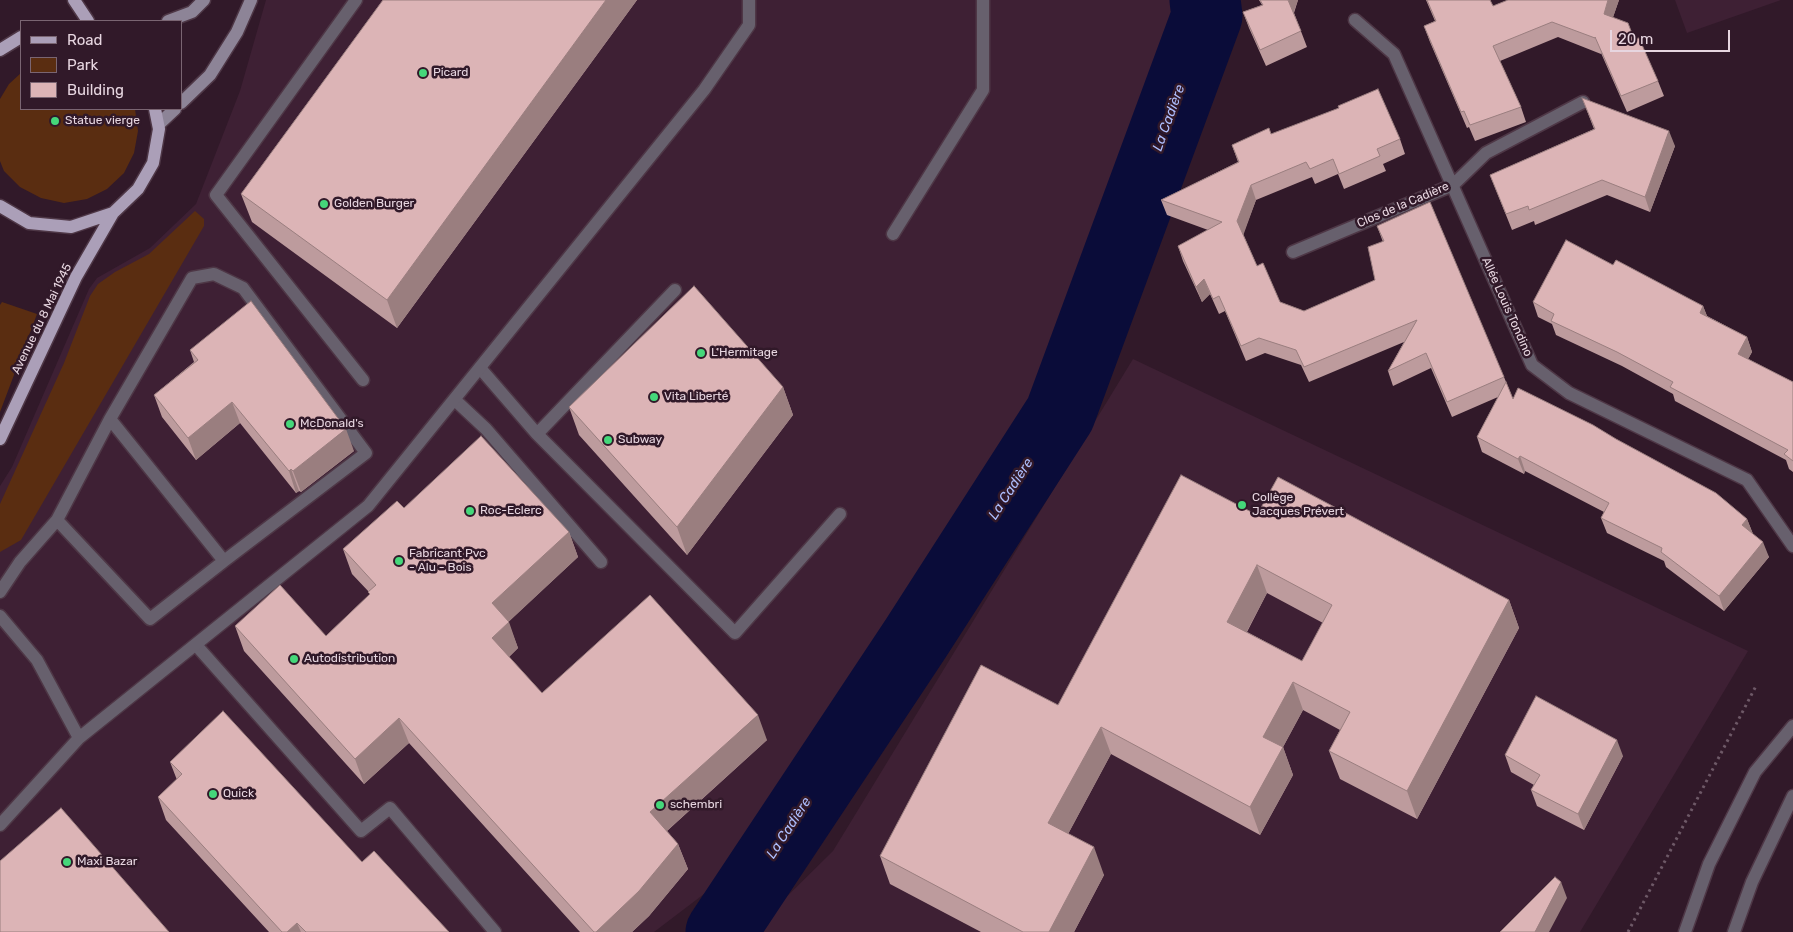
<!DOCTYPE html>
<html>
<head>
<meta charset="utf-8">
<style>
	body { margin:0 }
	#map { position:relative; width:1793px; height:932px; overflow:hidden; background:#311929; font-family:Rubik,sans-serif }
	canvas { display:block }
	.legend { position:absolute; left:20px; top:20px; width:162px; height:90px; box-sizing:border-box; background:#311929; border:1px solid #7a6572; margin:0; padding:6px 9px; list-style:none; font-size:15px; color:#e7d6e0 }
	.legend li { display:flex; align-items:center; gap:10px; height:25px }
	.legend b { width:25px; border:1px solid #7a6572 }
	.scale { position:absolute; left:1610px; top:30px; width:120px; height:22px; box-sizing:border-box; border:2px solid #e7d6e0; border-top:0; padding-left:6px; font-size:15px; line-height:18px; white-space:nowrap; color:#e7d6e0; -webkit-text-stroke:4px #311929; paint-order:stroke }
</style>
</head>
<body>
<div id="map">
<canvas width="1793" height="932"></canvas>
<ul class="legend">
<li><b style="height:6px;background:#ab9fb8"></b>Road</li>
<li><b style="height:14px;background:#5a2d11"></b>Park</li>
<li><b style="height:14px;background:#dcb4b6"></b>Building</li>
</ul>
<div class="scale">20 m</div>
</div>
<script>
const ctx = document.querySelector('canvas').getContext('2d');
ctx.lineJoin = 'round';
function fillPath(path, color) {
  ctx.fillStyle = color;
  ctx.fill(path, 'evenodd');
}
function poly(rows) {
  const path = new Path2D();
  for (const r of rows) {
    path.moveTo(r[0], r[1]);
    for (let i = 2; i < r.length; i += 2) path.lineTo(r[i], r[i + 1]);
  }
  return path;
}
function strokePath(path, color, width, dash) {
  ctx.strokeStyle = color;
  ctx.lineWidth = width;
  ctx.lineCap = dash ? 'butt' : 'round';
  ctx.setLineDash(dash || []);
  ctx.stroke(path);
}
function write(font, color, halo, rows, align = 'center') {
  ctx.font = font + ' Rubik,sans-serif';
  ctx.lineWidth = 5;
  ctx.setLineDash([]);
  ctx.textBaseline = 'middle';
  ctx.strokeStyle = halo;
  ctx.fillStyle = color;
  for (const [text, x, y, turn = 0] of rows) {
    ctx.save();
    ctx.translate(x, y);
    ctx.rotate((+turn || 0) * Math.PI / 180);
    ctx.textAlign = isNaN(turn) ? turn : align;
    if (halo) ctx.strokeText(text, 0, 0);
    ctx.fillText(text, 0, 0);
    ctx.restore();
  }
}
fillPath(poly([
	[266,0,1179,0,1182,16,1041,410,767,846,654,932,0,932,0,486,12,467,89,289,97,278,150,248,196,204,240,91],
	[1675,0,1781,0,1687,33],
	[1133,359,1748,651,1580,932,751,932,833,851]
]), '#3e2034');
fillPath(poly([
	[21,73,21,109,135,109,138,131,134,153,124,173,107,189,87,199,64,203,41,198,20,187,4,171,0,161,0,99,9,84],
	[195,211,204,219,204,226,21,540,0,552,0,504,64,363,90,296,98,284,115,272,149,254],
	[2,302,37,314,0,412,0,305]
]), '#5a2d11');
strokePath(poly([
	[721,932,916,638,1060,414,1207,16,1205,0]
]), '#0a0c39', 71);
const service = poly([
	[356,0,216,195,363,380],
	[893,234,983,90,983,0],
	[480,368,537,434,675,290],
	[455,400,486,429,601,562],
	[537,434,735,633,840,514],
	[57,520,150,619,224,561],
	[0,592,20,562,57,520,110,419,192,278,214,274,243,288,366,453,224,561,110,419],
	[196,645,361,831,390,808,495,932]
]);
const minor = poly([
	[1355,20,1394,54,1532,365,1569,393,1747,480,1793,546],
	[1293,252,1453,185,1486,153,1583,102],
	[0,616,37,660,79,738],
	[0,825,79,738,368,506,704,90,749,25,749,0],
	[1685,932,1709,864,1755,772,1793,726],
	[1734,932,1752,882,1793,796]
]);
const secondary = poly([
	[168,21,192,12,204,0],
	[181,103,210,75,237,32,251,0],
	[159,124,175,109]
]);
const primary = poly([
	[74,0,88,21],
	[0,50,21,37],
	[0,206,29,223,71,227,113,213,138,189,153,163,159,129,155,109],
	[0,439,76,277,113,213]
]);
strokePath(service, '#4e3746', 15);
strokePath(minor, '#4e3746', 15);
strokePath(secondary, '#4e3746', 15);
strokePath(primary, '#4e3746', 15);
strokePath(poly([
	[1628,932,1757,684]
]), '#6e5967', 3, [2.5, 4]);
strokePath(service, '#67606d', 12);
strokePath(minor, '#67606d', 12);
strokePath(secondary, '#8d8497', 12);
strokePath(primary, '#ab9fb8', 12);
fillPath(poly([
	[383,0,637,0,397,328,252,222,241,194],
	[1259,0,1298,0,1294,13,1307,47,1266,66,1249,28,1243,12,1262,5],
	[1426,0,1490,0,1493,6,1508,0,1619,0,1613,17,1634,39,1658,81,1664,96,1627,112,1601,53,1601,54,1558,37,1500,61,1521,107,1526,122,1475,141,1469,127,1467,128,1430,42,1424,26,1435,21],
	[1582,98,1675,146,1650,212,1607,195,1535,225,1534,221,1512,230,1490,175,1594,129],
	[1271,134,1400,139,1405,154,1383,164,1386,171,1344,189,1338,174,1315,184,1312,177,1256,200,1243,234,1257,266,1280,302,1304,311,1375,280,1383,242,1377,226,1504,377,1513,399,1747,519,1753,534,1769,557,1724,611,1666,567,1664,561,1607,533,1601,518,1604,512,1525,471,1524,474,1482,452,1477,437,1498,397,1452,417,1431,368,1393,386,1388,371,1404,342,1309,382,1301,365,1265,353,1246,361,1225,311,1219,314,1210,294,1202,302,1183,261,1178,246,1208,230,1167,215,1161,200,1238,162,1232,145],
	[1613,265,1703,306,1707,316,1747,337,1752,352,1748,359,1793,382,1793,472,1789,469,1786,460,1675,401,1673,394,1622,366,1556,335,1552,324,1538,317,1533,302],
	[190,350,354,451,301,492,299,491,296,493,240,423,196,460,162,417,154,395,194,362],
	[783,387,793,415,687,555,579,435,569,407],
	[404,508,569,532,578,557,508,622,518,648,509,657,542,693,767,740,667,831,678,844,688,869,649,916,632,932,580,932,409,743,364,784,244,651,235,626,326,636,369,595,369,592,352,574,343,549],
	[1257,515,1509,600,1519,628,1417,819,1340,779,1329,751,1340,730,1303,710,1283,747,1293,775,1260,835,1111,754,1068,834,1104,875,1074,932,981,932,890,884,880,856,1058,705],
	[1267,593,1323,623,1302,661,1247,632],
	[1505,755,1623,756,1584,830,1537,806,1531,790,1534,785,1511,772],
	[170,762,362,862,449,932,269,932,166,820,158,797,177,780]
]), '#bd9b9d');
fillPath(poly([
	[606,0,637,0,397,328,387,300],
	[1288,0,1298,0,1293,14],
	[1608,0,1619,0,1609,29,1604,14],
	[1669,131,1675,146,1650,212,1645,197],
	[1251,185,1256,200,1243,236,1237,221],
	[1204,279,1210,294,1202,302,1196,287],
	[1703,306,1709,321,1700,313],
	[1747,337,1752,352,1743,368,1738,354],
	[783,387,793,415,687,555,677,527],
	[232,402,240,423,196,460,188,438],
	[346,429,354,451,301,492,293,471],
	[1520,456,1525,471,1524,474,1518,459],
	[291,469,299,491,296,493,289,471],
	[1747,519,1753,534,1742,525],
	[569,532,578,557,501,629,492,603],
	[1763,542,1769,557,1724,611,1719,596],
	[1257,565,1267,593,1237,650,1227,622],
	[1509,600,1519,628,1417,819,1407,791],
	[509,622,518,648,501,664,492,638],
	[1293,682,1303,710,1283,747,1293,775,1260,835,1250,807,1263,737],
	[758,715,767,740,659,838,650,812],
	[399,718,409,743,364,784,355,759],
	[1101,727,1111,754,1059,851,1048,823],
	[1617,740,1623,756,1584,830,1578,814],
	[678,844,688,869,649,916,632,932,596,932],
	[1094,847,1104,875,1074,932,1049,932],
	[1561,882,1567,898,1549,932,1535,932],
	[297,923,301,932,287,932]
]), '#9a7e7f');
const building = poly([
	[383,0,606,0,387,300,241,194,383,0],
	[1260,0,1288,0,1301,31,1260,50,1243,12,1263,5,1260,0],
	[1427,0,1490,0,1493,6,1508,0,1608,0,1604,14,1628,23,1634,39,1639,38,1658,81,1621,96,1595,37,1595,38,1552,22,1493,46,1521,107,1470,125,1464,111,1461,112,1424,26,1436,21,1427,0],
	[1378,89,1400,139,1377,149,1380,156,1339,174,1333,159,1310,169,1306,162,1251,185,1237,221,1257,266,1263,263,1280,302,1304,311,1375,280,1368,247,1384,241,1377,226,1430,202,1504,377,1447,402,1426,353,1388,371,1417,320,1304,367,1296,350,1259,338,1241,346,1219,296,1213,299,1204,279,1196,287,1178,246,1222,222,1161,200,1239,162,1232,145,1269,128,1271,134,1339,108,1338,106,1378,89],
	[1582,98,1669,131,1645,197,1602,180,1529,210,1528,206,1506,214,1490,175,1595,129,1582,98],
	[1566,240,1613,265,1616,260,1703,306,1700,313,1747,337,1738,354,1793,382,1793,461,1784,454,1788,450,1670,387,1673,382,1617,352,1551,321,1554,314,1533,302,1566,240],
	[694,286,783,387,677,527,569,407,694,286],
	[251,301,346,429,293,471,291,469,289,471,232,402,188,438,154,395,198,360,190,350,251,301],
	[1506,382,1513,399,1518,388,1593,425,1616,439,1716,493,1747,519,1742,525,1763,542,1719,596,1661,552,1662,548,1601,518,1609,503,1520,456,1518,459,1477,437,1506,382],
	[481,436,569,532,492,603,509,622,492,638,542,693,650,595,758,715,650,812,678,844,639,891,596,932,594,932,399,718,355,759,235,626,280,585,326,636,370,594,368,592,376,585,343,549,397,501,404,508,481,436],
	[1181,475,1257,515,1278,477,1509,600,1407,791,1329,751,1350,712,1293,682,1263,737,1283,747,1250,807,1101,727,1048,823,1094,847,1049,932,1023,932,880,856,981,665,1058,705,1181,475],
	[1257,565,1332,605,1302,661,1227,622,1257,565],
	[1536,696,1617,740,1578,814,1531,790,1540,775,1505,755,1536,696],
	[223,711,362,862,374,851,449,932,306,932,297,923,287,932,282,932,158,797,182,774,170,762,223,711],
	[61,808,169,932,0,932,0,861,61,808],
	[1555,877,1561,882,1535,932,1500,932,1555,877]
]);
fillPath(building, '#dcb4b6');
strokePath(building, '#9a7e7f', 1);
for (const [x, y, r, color] of [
	[423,73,5,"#45d77a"],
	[55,121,5,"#45d77a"],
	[324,204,5,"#45d77a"],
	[701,353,5,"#45d77a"],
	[654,397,5,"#45d77a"],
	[290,424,5,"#45d77a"],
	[608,440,5,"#45d77a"],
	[1242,505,5,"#45d77a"],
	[470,511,5,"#45d77a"],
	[399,561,5,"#45d77a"],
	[294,659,5,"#45d77a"],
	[213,794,5,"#45d77a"],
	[660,805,5,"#45d77a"],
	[67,862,5,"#45d77a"]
]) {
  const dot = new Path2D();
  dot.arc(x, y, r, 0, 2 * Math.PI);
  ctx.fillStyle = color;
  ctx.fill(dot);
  strokePath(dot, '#311929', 2);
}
write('12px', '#e7d6e0', '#311929', [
	["Picard",433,73],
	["Statue vierge",65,121],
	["Golden Burger",334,204],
	["L'Hermitage",711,353],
	["Vita Liberté",664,397],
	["McDonald's",300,424],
	["Subway",618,440],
	["Collège",1252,498],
	["Jacques Prévert",1252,512],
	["Roc-Eclerc",480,511],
	["Fabricant Pvc",409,554],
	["- Alu - Bois",409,568],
	["Autodistribution",304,659],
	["Quick",223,794],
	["schembri",670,805],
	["Maxi Bazar",77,862]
], 'left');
write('12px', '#e7d6e0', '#311929', [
	["Clos de la Cadière",1403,205,-23],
	["Allée Louis Tondino",1507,307,66],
	["Avenue du 8 Mai 1945",42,319,-64]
]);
write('italic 14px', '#aebefe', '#311929', [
	["La Cadière",1169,118,-70],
	["La Cadière",1011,489,-57],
	["La Cadière",789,828,-57]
]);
</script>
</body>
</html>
